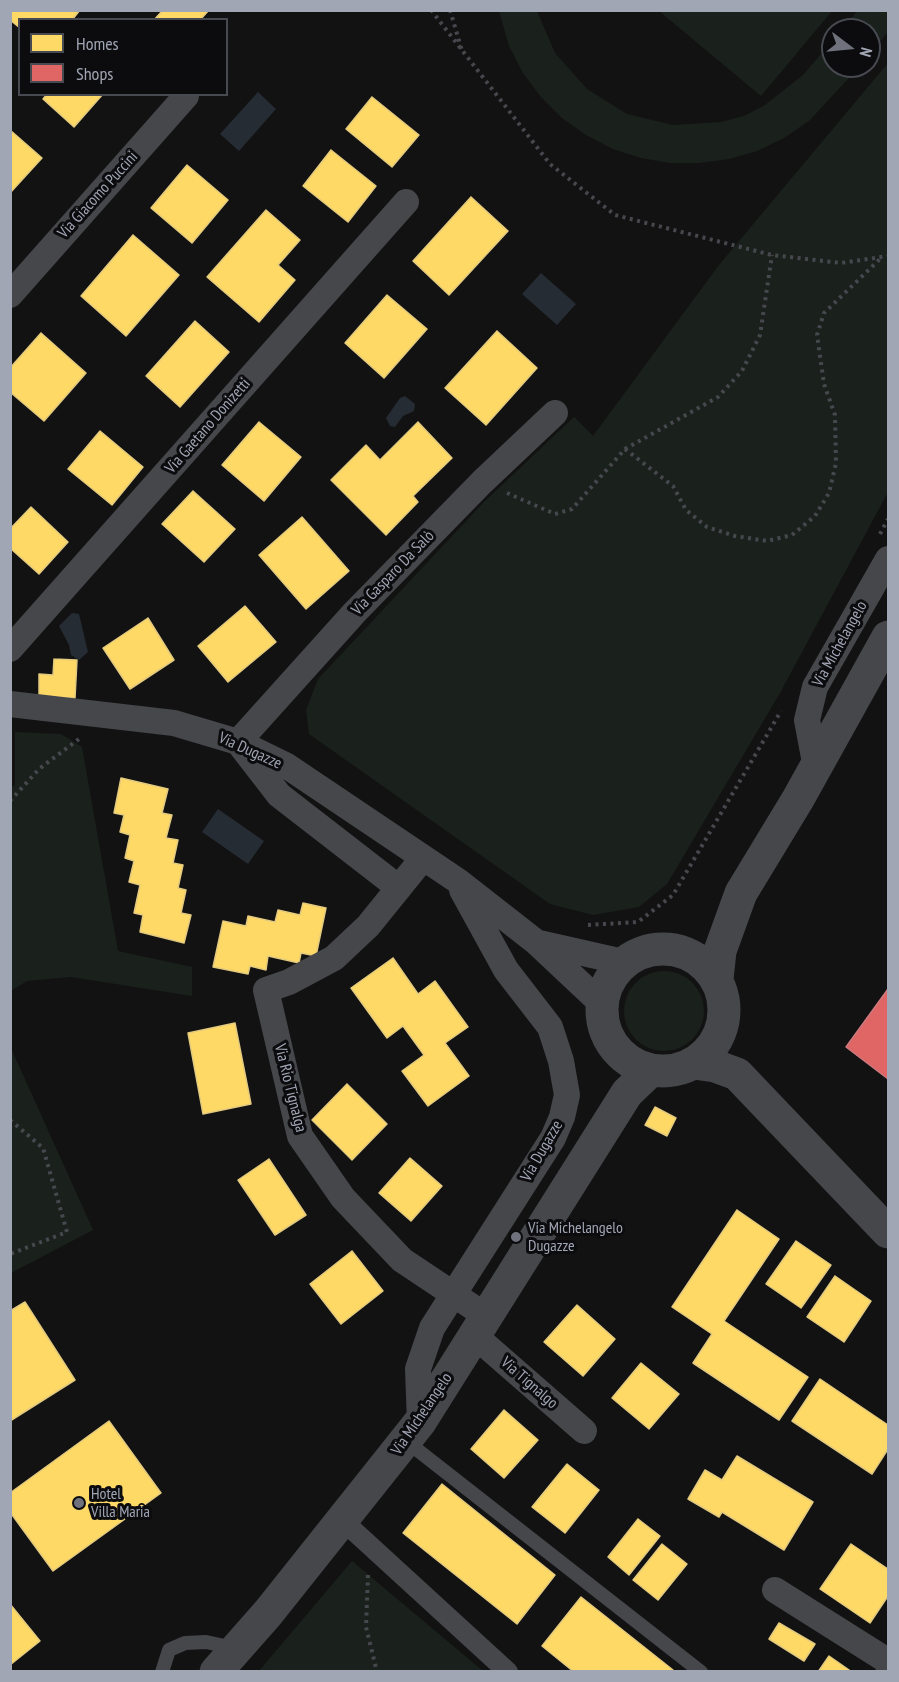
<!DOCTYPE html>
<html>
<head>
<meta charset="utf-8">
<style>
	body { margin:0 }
	#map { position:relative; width:899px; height:1682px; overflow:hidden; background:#121212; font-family:"PT Sans Narrow",sans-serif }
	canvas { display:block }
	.frame { position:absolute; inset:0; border:12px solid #a1a6b5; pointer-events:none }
	.legend { position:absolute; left:18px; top:18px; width:210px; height:78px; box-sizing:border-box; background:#0c0c0e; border:2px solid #484a51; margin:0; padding:8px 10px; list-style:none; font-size:18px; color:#a1a6b5 }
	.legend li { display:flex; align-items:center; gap:12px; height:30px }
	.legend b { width:30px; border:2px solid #484a51 }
	.north { position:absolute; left:821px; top:18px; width:60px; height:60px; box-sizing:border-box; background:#0c0c0e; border:2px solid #484a51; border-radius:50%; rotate:106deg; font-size:16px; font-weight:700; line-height:24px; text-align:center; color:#a1a6b5 }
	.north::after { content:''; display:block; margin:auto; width:21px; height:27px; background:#6f727c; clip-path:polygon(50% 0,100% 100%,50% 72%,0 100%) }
</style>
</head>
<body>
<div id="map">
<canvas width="899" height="1682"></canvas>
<div class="frame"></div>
<ul class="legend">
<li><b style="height:16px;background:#ffd966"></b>Homes</li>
<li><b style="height:16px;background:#e06666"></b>Shops</li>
</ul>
<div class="north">N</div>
</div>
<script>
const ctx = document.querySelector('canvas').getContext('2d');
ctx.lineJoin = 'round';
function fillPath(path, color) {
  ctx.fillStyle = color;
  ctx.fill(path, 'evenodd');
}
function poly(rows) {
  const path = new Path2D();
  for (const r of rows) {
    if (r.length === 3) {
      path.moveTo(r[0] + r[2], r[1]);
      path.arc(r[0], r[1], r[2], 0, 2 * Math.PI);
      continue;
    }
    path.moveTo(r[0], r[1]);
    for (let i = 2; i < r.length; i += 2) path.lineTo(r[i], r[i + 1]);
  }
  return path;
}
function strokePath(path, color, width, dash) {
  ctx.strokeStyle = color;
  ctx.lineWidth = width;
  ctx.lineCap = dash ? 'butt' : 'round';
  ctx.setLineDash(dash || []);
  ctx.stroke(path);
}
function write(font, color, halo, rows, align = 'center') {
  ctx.font = font + ' "PT Sans Narrow",sans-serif';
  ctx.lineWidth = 6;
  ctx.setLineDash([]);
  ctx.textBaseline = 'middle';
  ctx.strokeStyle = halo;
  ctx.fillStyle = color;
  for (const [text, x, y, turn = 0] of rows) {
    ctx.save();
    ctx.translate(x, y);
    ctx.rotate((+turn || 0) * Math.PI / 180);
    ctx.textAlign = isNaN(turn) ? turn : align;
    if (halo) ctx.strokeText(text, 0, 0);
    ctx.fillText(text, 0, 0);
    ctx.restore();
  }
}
fillPath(poly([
	[858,10,888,11,888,32,869,55,869,30,841,30],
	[499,11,537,11,555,53,587,89,627,114,673,125,721,122,744,116,765,105,803,75,833,40,833,66,860,66,809,121,784,138,757,151,729,159,699,163,670,163,641,158,613,149,586,135,562,118,541,97,523,73,509,46],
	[659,11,832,11,761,96],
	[888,63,888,492,780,693,667,884,639,907,593,915,550,904,309,734,306,710,318,679,484,502,574,417,593,436,719,265],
	[15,732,61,734,82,747,118,951,192,967,192,996,71,977,27,981,11,991,10,788,15,785],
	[664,1011,40],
	[10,1046,93,1230,11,1273,10,1273],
	[352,1561,483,1671,259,1671]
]), '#1a211c');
fillPath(poly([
	[258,92,276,109,239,151,220,134],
	[541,273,576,304,557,325,522,294],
	[405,396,415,404,414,411,403,416,395,427,390,426,386,418,400,398],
	[72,613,79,614,88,652,79,660,71,655,69,645,59,626],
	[218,809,264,841,248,864,202,832]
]), '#252c34');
const homes = poly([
	[10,10,80,10,72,20,20,20,20,28,10,20,10,10],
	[163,10,209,10,200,20,154,20,163,10],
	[47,94,103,94,74,127,43,99,47,94],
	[372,97,419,135,392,167,346,129,372,97],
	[10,130,42,158,10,193,10,130],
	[331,150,376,186,348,222,303,186,331,150],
	[187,165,228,200,192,243,151,208,187,165],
	[471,197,508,231,449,295,413,261,471,197],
	[266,210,300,240,278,265,295,280,259,322,207,277,266,210],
	[133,235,179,275,126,336,81,296,133,235],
	[387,295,427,329,384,378,345,343,387,295],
	[195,321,229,352,180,407,146,376,195,321],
	[497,331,537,368,486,425,445,388,497,331],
	[41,333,86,373,44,421,10,392,10,368,41,333],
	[259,422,301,457,264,501,222,465,259,422],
	[418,422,452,458,413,496,418,502,386,535,331,480,366,445,380,460,418,422],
	[100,431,143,467,112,505,68,469,100,431],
	[193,491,235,529,204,562,162,524,193,491],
	[31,507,68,542,39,574,10,548,10,529,31,507],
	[302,517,349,571,306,609,259,555,302,517],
	[245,606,276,642,228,682,198,646,245,606],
	[148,618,174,660,130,689,103,648,148,618],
	[54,659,77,660,75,698,39,697,39,674,53,675,54,659],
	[121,778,168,789,162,813,172,815,166,838,178,840,173,863,183,865,178,888,186,890,181,913,191,915,184,943,140,932,143,915,134,913,140,885,129,882,134,861,125,858,130,835,120,832,124,815,114,813,121,778],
	[303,903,326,908,316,956,301,953,299,963,268,956,266,970,250,966,248,974,213,967,223,921,246,926,248,916,275,922,278,910,300,915,303,903],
	[393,958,418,994,435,981,468,1027,445,1043,469,1076,428,1106,402,1071,424,1055,403,1026,387,1038,351,988,393,958],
	[235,1023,251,1104,203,1114,188,1033,235,1023],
	[347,1084,387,1124,352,1160,312,1120,347,1084],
	[655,1107,676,1118,667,1136,645,1125,655,1107],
	[410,1158,442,1186,411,1221,379,1193,410,1158],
	[269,1159,306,1215,275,1235,238,1180,269,1159],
	[737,1210,779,1239,724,1321,808,1377,779,1420,693,1363,712,1334,672,1307,737,1210],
	[796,1241,831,1265,801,1308,766,1284,796,1241],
	[352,1251,383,1291,341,1324,310,1284,352,1251],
	[835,1276,871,1301,844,1342,807,1317,835,1276],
	[25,1302,75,1380,10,1421,10,1311,25,1302],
	[577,1305,615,1339,583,1376,544,1342,577,1305],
	[641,1363,679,1394,649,1429,612,1398,641,1363],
	[820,1379,888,1425,888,1449,872,1474,792,1421,820,1379],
	[504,1410,538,1440,504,1478,471,1449,504,1410],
	[109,1421,161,1493,53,1571,10,1512,10,1493,109,1421],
	[737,1456,813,1502,784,1550,722,1512,719,1517,688,1499,705,1470,722,1480,737,1456],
	[567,1464,599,1490,565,1533,532,1507,567,1464],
	[442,1484,555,1575,517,1624,403,1533,442,1484],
	[638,1519,660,1536,629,1575,608,1557,638,1519],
	[662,1544,687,1564,658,1600,633,1580,662,1544],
	[851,1544,888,1569,888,1596,870,1623,820,1589,851,1544],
	[581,1597,673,1670,672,1672,574,1672,542,1646,581,1597],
	[10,1604,40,1641,10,1665,10,1604],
	[779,1623,815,1644,804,1661,769,1639,779,1623],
	[829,1656,852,1672,818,1672,829,1656]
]);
fillPath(homes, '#ffd966');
strokePath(homes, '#e3ca7e', 1.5);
const shops = poly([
	[888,989,888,1079,846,1047,888,989]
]);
fillPath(shops, '#e06666');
strokePath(shops, '#cd797e', 1.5);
strokePath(poly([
	[431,10,550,164,615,215,772,255,841,263,888,256],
	[450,10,462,51],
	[625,449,673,486,686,510,707,527,735,536,767,541,792,535,815,516,829,493,836,463,835,415,824,384,817,335,824,313,880,259],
	[507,493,555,514,572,509,625,449,718,397,742,371,760,335,772,255],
	[880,534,888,519],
	[10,801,39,769,79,739],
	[588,925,638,922,673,895,781,711],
	[10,1120,43,1148,67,1232,10,1254],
	[368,1575,366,1627,377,1672]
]), '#47484d', 4, [3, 4.5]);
strokePath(poly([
	[406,1441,701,1672],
	[162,1672,169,1650,185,1643,206,1642,234,1648]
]), '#46474b', 14);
strokePath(poly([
	[342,1520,508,1672]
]), '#46474b', 20);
strokePath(poly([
	[10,295,186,96],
	[10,649,406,202],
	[10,704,174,723,238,742,287,766,458,881,536,942,602,1004],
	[816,768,807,720,815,687,888,559],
	[423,858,368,926,334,958,289,982,266,990,300,1136,343,1198,402,1260,486,1316],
	[399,888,279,795,238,742,355,612,482,482,555,413],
	[539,943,623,962],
	[474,1335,584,1431],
	[420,1422,418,1369,432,1328,553,1138,562,1117,567,1095,561,1061,550,1027,506,970,462,890],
	[775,1590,886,1660,888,1665]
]), '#46474b', 26);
strokePath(poly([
	[663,1010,61],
	[717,979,720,951,741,893,798,799,888,637],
	[694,1063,715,1066,737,1074,888,1232],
	[216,1672,268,1613,420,1422,627,1093,651,1070]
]), '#46474b', 33);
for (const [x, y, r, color] of [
	[516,1237,6,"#6f727c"],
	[79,1503,6,"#6f727c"]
]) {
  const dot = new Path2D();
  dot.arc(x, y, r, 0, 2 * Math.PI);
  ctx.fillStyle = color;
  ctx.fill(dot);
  strokePath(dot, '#0c0c0e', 2);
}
write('16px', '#a1a6b5', '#0c0c0e', [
	["Via Giacomo Puccini",98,195,-48],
	["Via Gaetano Donizetti",208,426,-49],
	["Via Gasparo Da Salò",393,573,-46],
	["Via Michelangelo",840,644,-61],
	["Via Dugazze",250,751,24],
	["Via Rio Tignalga",290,1088,76],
	["Via Dugazze",542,1151,-60],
	["Via Tignalgo",529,1383,41],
	["Via Michelangelo",422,1414,-56]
]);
write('16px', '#a1a6b5', '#0c0c0e', [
	["Via Michelangelo",528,1228],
	["Dugazze",528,1246],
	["Hotel",91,1494],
	["Villa Maria",91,1512]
], 'left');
</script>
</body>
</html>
